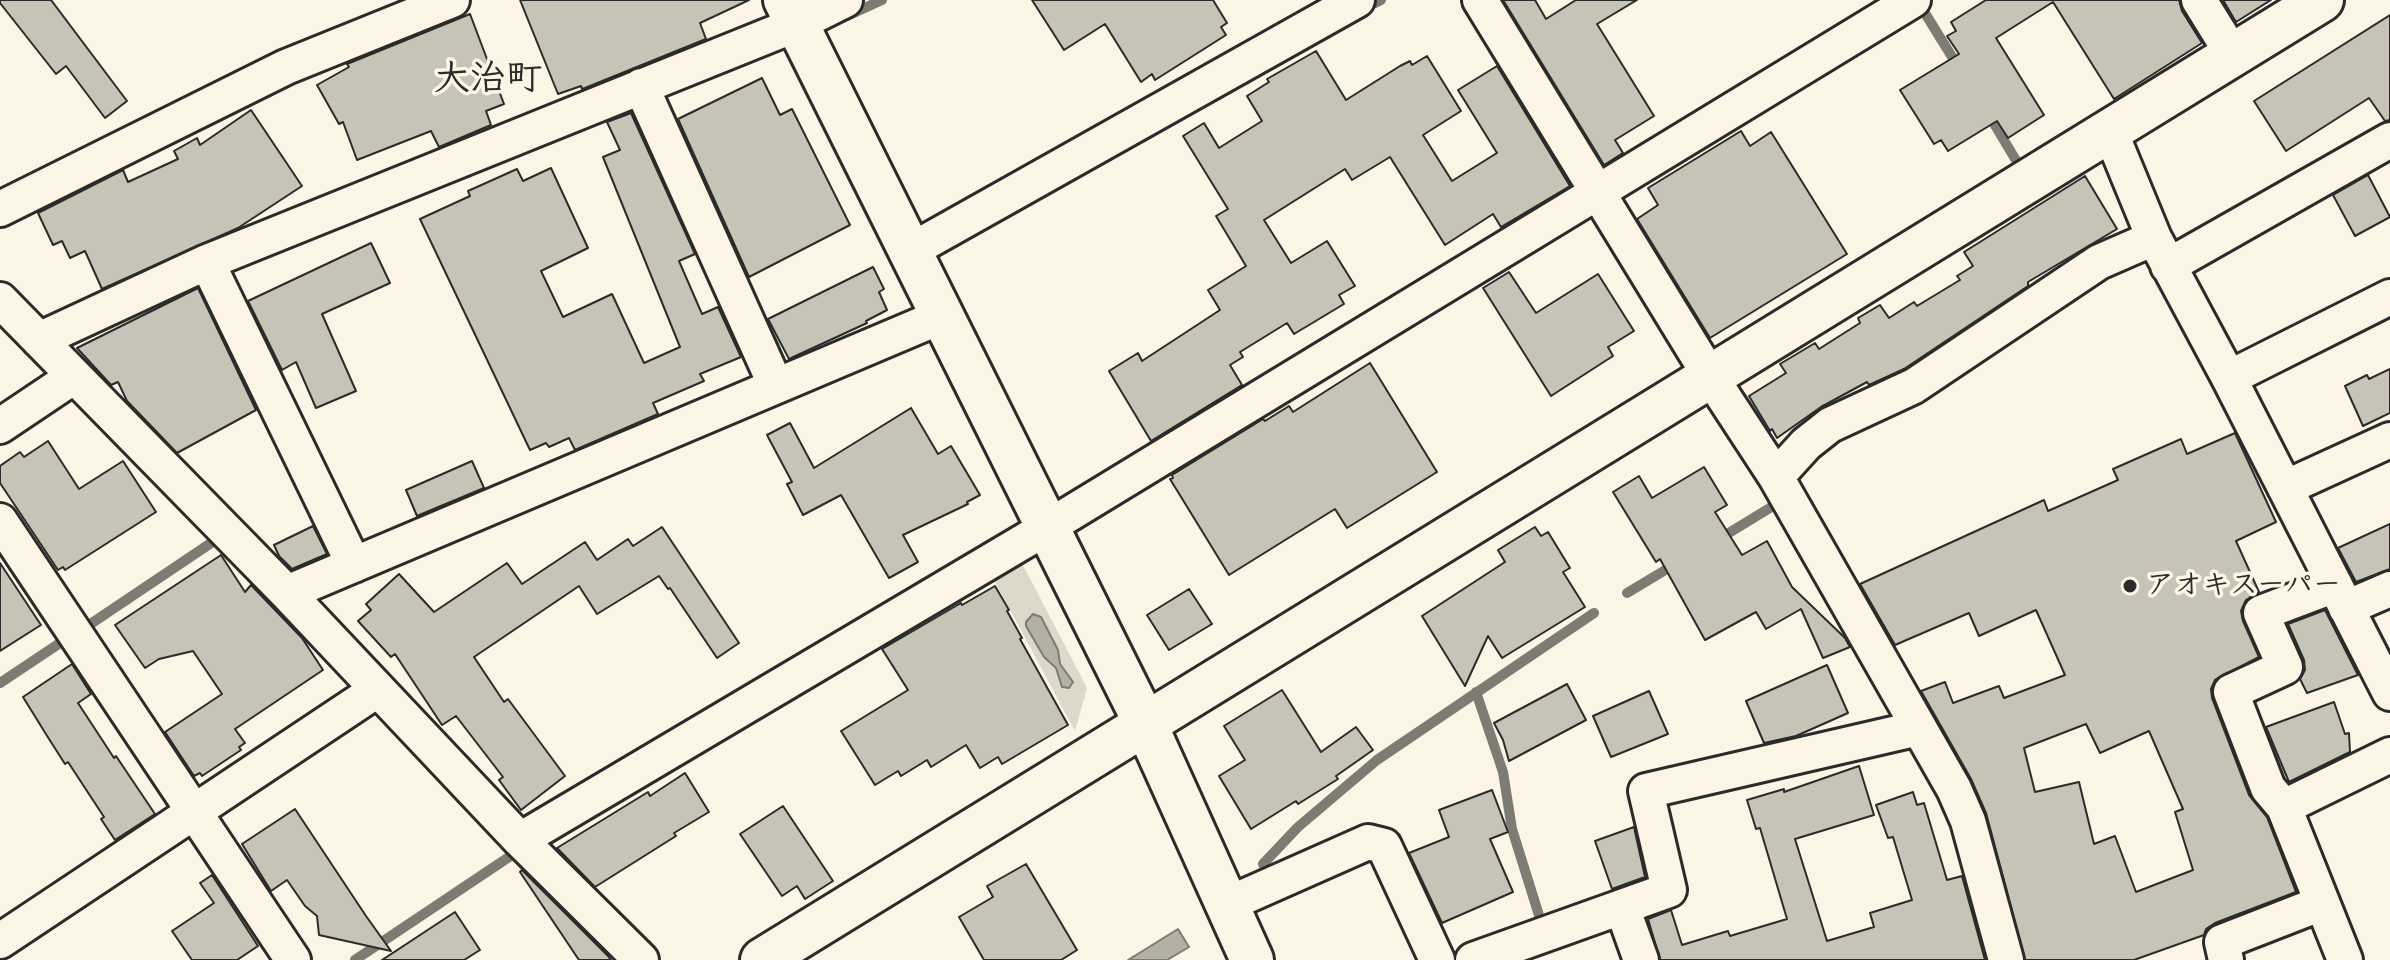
<!DOCTYPE html>
<html>
<head>
<meta charset="utf-8">
<style>
	body { margin:0 }
	canvas { display:block; background:#fcf5e5 }
</style>
</head>
<body>
<canvas width="2390" height="960"></canvas>
<script>
const ctx = document.querySelector('canvas').getContext('2d');
ctx.lineJoin = 'round';
function fillPath(path, color) {
  ctx.fillStyle = color;
  ctx.fill(path, 'evenodd');
}
function poly(rows) {
  const path = new Path2D();
  for (const r of rows) {
    path.moveTo(r[0], r[1]);
    for (let i = 2; i < r.length; i += 2) path.lineTo(r[i], r[i + 1]);
  }
  return path;
}
function strokePath(path, color, width, dash) {
  ctx.strokeStyle = color;
  ctx.lineWidth = width;
  ctx.lineCap = dash ? 'butt' : 'round';
  ctx.setLineDash(dash || []);
  ctx.stroke(path);
}
function write(font, color, halo, rows, align = 'center') {
  ctx.font = font + ' "Balsamiq Sans","Klee One",sans-serif';
  ctx.lineWidth = 7;
  ctx.setLineDash([]);
  ctx.textBaseline = 'middle';
  ctx.strokeStyle = halo;
  ctx.fillStyle = color;
  for (const [text, x, y, turn = 0] of rows) {
    ctx.save();
    ctx.translate(x, y);
    ctx.rotate((+turn || 0) * Math.PI / 180);
    ctx.textAlign = isNaN(turn) ? turn : align;
    if (halo) ctx.strokeText(text, 0, 0);
    ctx.fillText(text, 0, 0);
    ctx.restore();
  }
}
fillPath(poly([
	[1023,565,1087,688,1075,731,994,580]
]), '#ded8ca');
const water = poly([
	[1033,614,1041,617,1058,650,1060,664,1073,682,1069,688,1062,687,1056,668,1044,657,1026,626,1026,622,1033,614],
	[1178,929,1189,947,1167,960,1128,960,1178,929]
]);
fillPath(water, '#b4b0a5');
strokePath(water, '#7d7b74', 2);
strokePath(poly([
	[1375,3,1381,0],
	[847,16,882,0],
	[1913,16,1923,10,1959,68],
	[1987,112,2017,162],
	[1719,539,1773,506],
	[1627,593,1677,563],
	[86,627,217,539,223,545],
	[0,683,60,643],
	[1476,692,1503,772,1512,829,1542,925],
	[1263,864,1298,827,1377,760,1594,613],
	[355,960,518,851]
]), '#7d7b74', 10);
const building = poly([
	[0,0,51,0,127,101,105,118,66,66,56,74,0,3,0,0],
	[520,0,749,0,700,23,706,39,585,88,582,89,581,86,558,94,520,0],
	[1032,0,1213,0,1227,23,1221,27,1226,35,1155,80,1152,74,1141,82,1105,24,1064,50,1032,0],
	[1503,0,1535,0,1546,19,1576,0,1637,0,1597,24,1654,116,1615,140,1623,153,1604,165,1503,0],
	[1986,0,2179,0,2182,11,2202,43,2114,99,2053,2,1996,38,2044,115,2008,138,1997,121,1948,151,1941,140,1934,144,1900,90,1959,54,1947,36,1956,31,1951,22,1986,0],
	[2223,0,2271,0,2236,22,2223,0],
	[470,14,504,104,486,111,491,125,439,147,431,131,357,160,343,122,339,124,317,85,349,67,347,64,470,14],
	[2390,15,2390,120,2385,121,2369,98,2286,151,2254,101,2390,15],
	[1316,51,1346,100,1400,66,1410,61,1412,65,1427,56,1461,111,1423,135,1452,181,1497,153,1458,90,1497,66,1570,186,1501,227,1493,214,1445,245,1390,157,1352,180,1345,169,1264,220,1291,263,1327,241,1355,286,1339,295,1344,304,1294,334,1287,323,1240,352,1243,357,1230,365,1242,385,1151,441,1109,371,1138,353,1142,361,1220,310,1208,290,1246,266,1216,216,1228,209,1183,136,1204,123,1219,148,1262,121,1247,96,1269,82,1267,79,1316,51],
	[762,78,780,115,792,109,850,225,749,277,678,119,762,78],
	[251,110,302,186,238,228,102,289,85,251,70,258,62,241,53,245,38,213,123,170,128,182,178,159,174,151,197,138,200,145,251,110],
	[631,113,695,254,679,261,702,314,718,307,741,357,700,374,704,381,653,403,658,414,575,450,569,438,549,447,546,443,530,450,420,219,470,196,468,191,517,169,523,181,551,168,588,248,541,271,563,317,612,294,644,363,680,347,603,157,620,150,607,122,631,113],
	[1741,131,1750,146,1771,132,1847,254,1710,338,1637,219,1658,205,1648,188,1741,131],
	[2368,175,2390,217,2355,236,2333,195,2368,175],
	[2085,176,2117,229,2028,282,2028,286,1904,369,1869,385,1867,382,1821,407,1777,438,1772,429,1770,431,1749,396,1786,373,1780,364,1815,343,1819,349,1860,323,1858,318,1880,305,1889,318,1914,302,1917,306,1960,280,1957,276,1973,266,1964,252,2085,176],
	[371,243,390,283,322,314,356,391,316,408,296,362,282,370,248,301,371,243],
	[873,267,884,289,879,292,887,310,866,321,867,323,789,359,768,319,873,267],
	[1509,272,1536,313,1598,274,1634,331,1608,347,1613,356,1551,396,1483,288,1509,272],
	[198,288,256,410,177,453,127,401,118,382,111,385,77,348,198,288],
	[1370,363,1437,472,1347,528,1335,509,1229,575,1170,479,1173,478,1172,475,1263,419,1265,421,1289,406,1293,412,1370,363],
	[2390,369,2390,413,2363,426,2345,386,2367,375,2369,379,2390,369],
	[911,408,938,454,951,446,980,495,967,502,968,504,903,535,918,562,889,578,841,495,803,515,787,484,792,482,767,435,790,423,814,468,911,408],
	[2235,433,2276,522,2236,541,2259,592,2246,600,2241,611,2243,621,2259,657,2215,680,2211,689,2212,698,2249,795,2267,817,2296,892,2215,923,2206,929,2204,935,2134,960,2025,960,1986,813,1971,779,1921,691,1945,682,1953,703,1999,686,2004,698,2065,675,2036,610,1979,636,1969,613,1895,645,1860,584,2044,500,2048,511,2118,480,2113,469,2181,439,2187,454,2235,433],
	[2086,724,2100,753,2149,731,2183,809,2175,812,2193,870,2136,892,2115,836,2094,844,2079,782,2035,792,2024,748,2086,724],
	[48,441,79,489,123,461,156,512,65,570,63,567,58,570,0,483,0,466,20,452,24,457,48,441],
	[472,461,484,488,417,516,406,490,472,461],
	[1704,467,1727,505,1715,512,1742,555,1767,541,1792,587,1845,638,1850,647,1823,658,1801,609,1766,629,1756,612,1705,640,1660,559,1656,562,1613,492,1639,476,1652,498,1704,467],
	[2390,524,2390,569,2356,582,2338,548,2390,524],
	[313,526,327,554,292,569,279,556,274,545,313,526],
	[662,527,739,643,717,658,670,588,668,589,659,576,597,614,579,586,474,657,504,702,508,699,565,776,521,810,499,780,503,777,456,716,442,725,395,654,391,657,358,621,371,610,366,604,399,574,434,612,507,563,522,584,585,542,597,560,628,539,633,546,662,527],
	[1535,527,1541,536,1548,532,1570,568,1563,572,1585,607,1502,658,1488,636,1465,686,1422,616,1505,562,1498,550,1535,527],
	[221,555,245,592,251,585,302,638,323,670,235,729,245,743,239,747,241,750,202,776,200,773,194,776,165,732,222,694,193,651,159,659,145,668,115,625,221,555],
	[0,563,41,625,0,651,0,563],
	[995,586,1009,610,1007,611,1022,638,1020,639,1068,725,1002,764,998,757,980,768,966,745,931,767,927,760,901,776,898,771,875,785,841,731,908,690,882,649,961,603,962,605,995,586],
	[1189,589,1212,624,1169,650,1147,615,1189,589],
	[2325,610,2358,675,2307,693,2300,679,2305,670,2304,660,2288,624,2325,610],
	[72,664,91,694,78,703,114,758,116,756,155,814,115,840,101,819,104,817,68,762,65,764,49,739,23,697,72,664],
	[1827,665,1848,713,1796,736,1764,743,1746,701,1827,665],
	[1567,684,1586,720,1509,761,1503,740,1494,723,1567,684],
	[1282,690,1321,752,1356,727,1373,750,1336,776,1338,779,1298,804,1296,801,1251,829,1219,776,1245,760,1224,726,1282,690],
	[1649,691,1668,734,1611,757,1593,716,1649,691],
	[2334,702,2345,734,2349,733,2350,752,2289,782,2266,727,2334,702],
	[1859,766,1874,815,1795,839,1827,941,1874,927,1870,913,1912,900,1893,837,1888,838,1876,805,1913,792,1917,805,1924,803,1947,880,1962,876,1985,960,1660,960,1648,919,1671,910,1682,945,1728,931,1730,936,1787,919,1760,828,1756,829,1747,800,1784,789,1784,792,1859,766],
	[685,773,709,812,674,833,676,836,595,887,557,848,648,792,650,796,685,773],
	[1492,790,1508,832,1490,839,1513,892,1442,923,1409,853,1449,837,1439,810,1492,790],
	[783,806,833,881,805,899,797,886,782,896,740,834,783,806],
	[295,809,366,916,391,951,319,935,317,916,305,906,287,880,271,891,242,844,295,809],
	[1634,827,1645,877,1612,889,1595,841,1634,827],
	[1026,864,1077,950,1061,960,984,960,959,917,993,897,987,886,1026,864],
	[522,870,608,956,611,960,579,960,520,872,522,870],
	[212,875,258,946,237,960,192,960,172,931,214,903,200,883,212,875],
	[455,912,480,950,464,960,382,960,455,912]
]);
fillPath(building, '#c8c3b7');
strokePath(building, '#2b2b2b', 2);
const minor = poly([
	[1480,0,1710,376,1776,477,1954,789,1968,821,2006,960],
	[2199,0,2233,55],
	[641,86,776,386],
	[2110,131,2154,238,2229,378,2390,693],
	[0,209,286,67,452,0],
	[910,251,1357,0],
	[207,262,354,565],
	[2168,266,2390,140],
	[0,300,287,593,520,840,641,960],
	[39,340,207,262,797,24,845,0],
	[2229,378,2390,297],
	[0,426,73,377],
	[1776,477,1806,444,1830,425,1914,386,2099,262,2154,238],
	[2285,488,2390,440],
	[0,521,293,960],
	[287,593,942,316],
	[2346,608,2390,589],
	[2284,807,2268,788,2231,692,2285,667,2261,613,2335,585],
	[520,840,1048,527,1913,0],
	[1228,904,1368,842,1384,846,1437,960],
	[1622,907,1641,960],
	[0,941,377,690],
	[1473,960,1669,890,1646,791,1919,728],
	[2226,960,2222,942,2322,903],
	[2345,960,2284,807,2390,755]
]);
const tertiary = poly([
	[785,0,1145,723,1252,960],
	[762,960,2322,0]
]);
strokePath(minor, '#2b2b2b', 40);
strokePath(tertiary, '#2b2b2b', 48);
strokePath(minor, '#fcf5e5', 34);
strokePath(tertiary, '#fcf5e5', 42);
for (const [x, y, r, color] of [
	[2130,586,8,"#2b2b2b"]
]) {
  const dot = new Path2D();
  dot.arc(x, y, r, 0, 2 * Math.PI);
  ctx.fillStyle = color;
  ctx.fill(dot);
  strokePath(dot, '#fcf5e5', 3);
}
write('bold 28px', '#2b2b2b', '#fcf5e5', [
	["アオキスーパー",2146,586]
], 'left');
write('bold 36px', '#2b2b2b', '#fcf5e5', [
	["大治町",488,80]
]);
</script>
</body>
</html>
